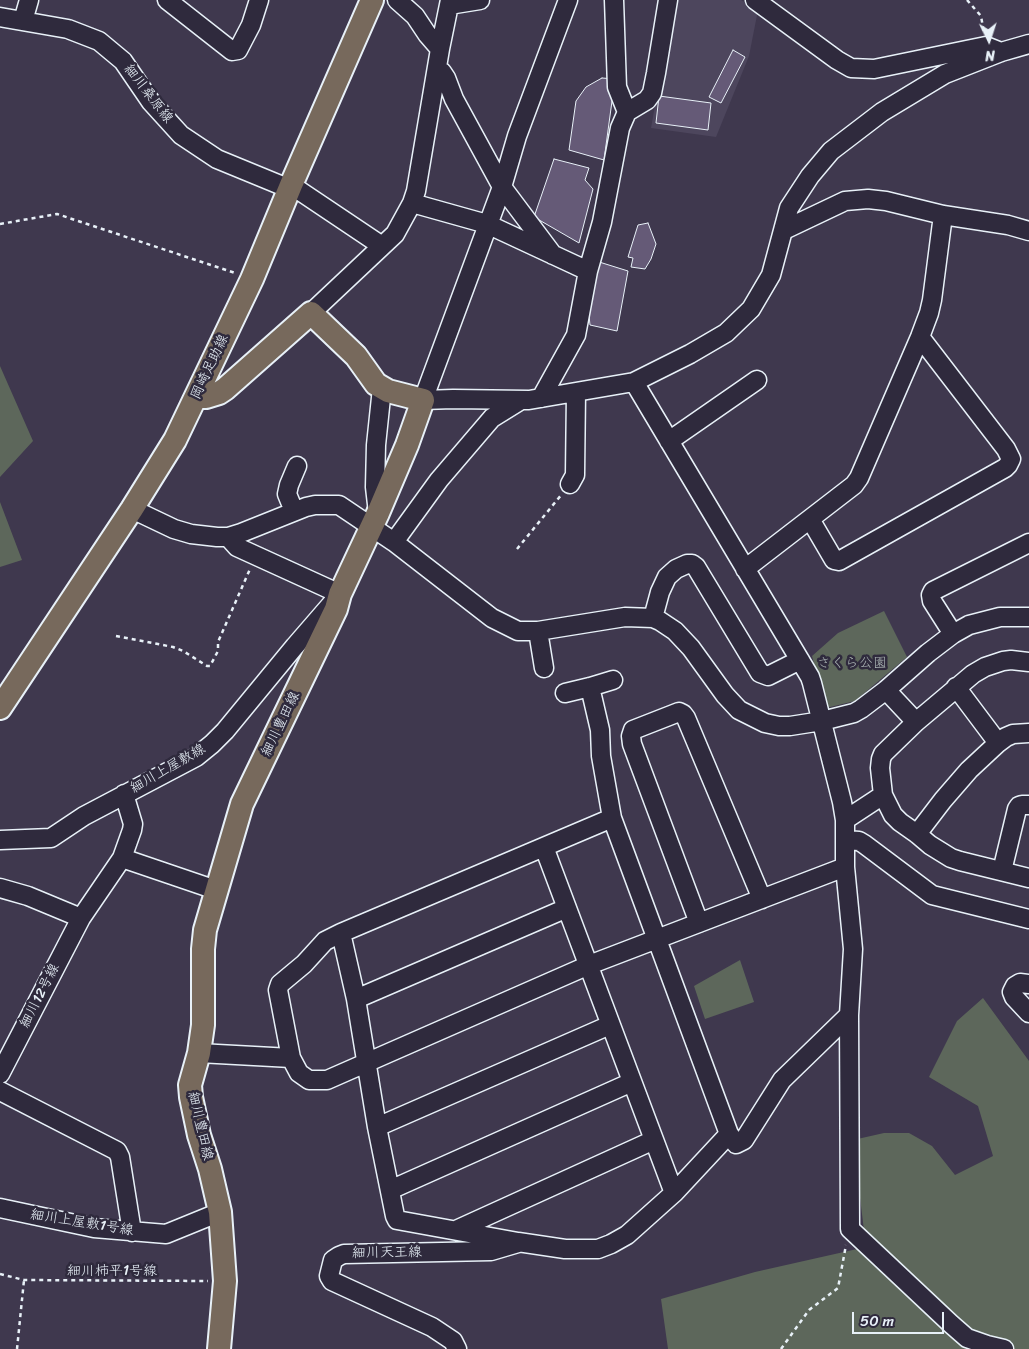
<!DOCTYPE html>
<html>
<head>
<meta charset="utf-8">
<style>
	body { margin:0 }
	#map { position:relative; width:1029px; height:1349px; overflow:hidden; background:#3f384e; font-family:Sriracha,sans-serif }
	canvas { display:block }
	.north { position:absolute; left:964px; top:15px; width:50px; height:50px; -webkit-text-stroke:4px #2f2a3d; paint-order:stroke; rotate:176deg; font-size:14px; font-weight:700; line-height:20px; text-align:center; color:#e8f1f8 }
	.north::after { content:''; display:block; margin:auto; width:18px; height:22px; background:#e8f1f8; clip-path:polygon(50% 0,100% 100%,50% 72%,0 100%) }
	.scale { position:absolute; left:852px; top:1312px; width:92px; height:22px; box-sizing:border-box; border:2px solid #e8f1f8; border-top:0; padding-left:6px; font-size:15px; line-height:18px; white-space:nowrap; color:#e8f1f8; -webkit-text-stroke:4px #2f2a3d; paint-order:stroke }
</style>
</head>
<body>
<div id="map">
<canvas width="1029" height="1349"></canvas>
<div class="north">N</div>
<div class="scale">50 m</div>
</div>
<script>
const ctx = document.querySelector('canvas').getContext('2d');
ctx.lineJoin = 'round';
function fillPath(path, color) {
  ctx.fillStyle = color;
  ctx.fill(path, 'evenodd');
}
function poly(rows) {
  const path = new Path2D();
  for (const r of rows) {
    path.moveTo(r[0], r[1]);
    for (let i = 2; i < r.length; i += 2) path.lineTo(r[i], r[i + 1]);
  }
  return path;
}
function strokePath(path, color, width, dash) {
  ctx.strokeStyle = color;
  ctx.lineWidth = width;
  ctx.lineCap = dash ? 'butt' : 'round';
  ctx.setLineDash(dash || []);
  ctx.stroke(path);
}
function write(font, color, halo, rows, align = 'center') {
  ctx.font = font + ' Sriracha,"Klee One",sans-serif';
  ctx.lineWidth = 5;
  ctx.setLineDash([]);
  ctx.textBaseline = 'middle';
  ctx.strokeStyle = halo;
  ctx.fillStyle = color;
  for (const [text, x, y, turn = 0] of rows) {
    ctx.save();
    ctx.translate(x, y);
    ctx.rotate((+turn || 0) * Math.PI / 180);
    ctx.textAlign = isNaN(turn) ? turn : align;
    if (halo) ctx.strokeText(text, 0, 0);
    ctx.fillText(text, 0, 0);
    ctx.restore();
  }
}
fillPath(poly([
	[674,0,741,0,758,10,749,56,716,137,651,128]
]), '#4d465d');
fillPath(poly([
	[0,366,33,441,0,477],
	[0,502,22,560,0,567],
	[884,611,907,657,855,701,826,708,812,656,838,633],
	[740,960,754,1002,705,1019,694,986],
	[983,998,1029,1061,1029,1349,668,1349,661,1299,755,1272,866,1247,853,1140,884,1133,909,1133,932,1146,955,1175,993,1156,978,1106,929,1077,957,1021]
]), '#5d675b');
const building = poly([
	[733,50,745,57,721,103,709,97,733,50],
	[602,78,615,79,604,160,569,150,576,101,586,87,602,78],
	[659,96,711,103,708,130,656,123,659,96],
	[554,159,589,168,585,180,593,189,579,243,534,217,554,159],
	[648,223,656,244,651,259,645,269,631,267,633,258,628,257,638,225,648,223],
	[596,261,628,271,617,331,590,325,586,288,596,261]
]);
fillPath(building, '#655a77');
strokePath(building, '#e8f1f8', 1);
const minor = poly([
	[167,0,232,51,238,50,251,25,259,0],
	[397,0,415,16,427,34,440,49],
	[568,0,517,136,502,187,423,400,453,399,529,400,634,382,690,354,726,333,751,309,771,275,789,208,810,176,831,151,882,112,945,74,1001,52,1029,44],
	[614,0,617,87,627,112],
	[755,0,837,60,851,68,874,69,986,46,1001,52],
	[449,5,480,0],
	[0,17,68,29,99,41,123,61,151,102,181,135,217,159,290,189],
	[23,21,29,0],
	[437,70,442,72,446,78,454,99,502,187,553,255],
	[291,185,382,246],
	[412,203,487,224,588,271],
	[784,230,845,201,868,199,886,201,943,215,1008,225,1029,231],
	[311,313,395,234,412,203,416,191,440,49,450,0],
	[634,382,810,677,812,683,842,802,845,820,845,867,853,949,849,1015,850,1229,951,1324,967,1338,987,1345,1004,1349],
	[541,398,576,335,588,271,602,222,620,128,627,112,647,100,652,93,656,73,668,0],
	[669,441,757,380],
	[570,484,575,475,576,392],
	[132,509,174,529,191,534,217,537,228,537,241,533,306,507,315,505,339,505,394,542,492,618,518,631,538,631,625,617,653,618,660,621,675,631,691,648,725,695,739,710,765,723,779,726,790,726,822,721,854,713,861,709,886,690,928,653,953,634,969,625,1000,617,1029,617],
	[294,511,287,494,289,485,297,466],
	[378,513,375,487,376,445,382,388],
	[810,519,834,560,839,561,1005,468,1008,465,1011,459,1006,449,920,337],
	[394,542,439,480,492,418,521,400],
	[745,569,854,485,859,478,920,337,929,313,932,300,943,215],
	[653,618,660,592,667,577,676,569,687,564,692,564,696,567,760,673,768,676,800,660],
	[538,631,544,668],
	[953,634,932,601,931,595,933,591,1029,543],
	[1029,662,1011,660,1003,661,985,667,973,674,916,722,883,754,881,759,880,768,883,795,893,815,900,822,917,834,930,845,951,858,960,861,1029,878],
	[590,687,600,730,601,756,612,818,729,1134,736,1144,744,1140,782,1080,849,1015],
	[956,687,998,743],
	[886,690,916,722],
	[565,693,590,687,613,680],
	[612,818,341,933,325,941,304,964,280,984,278,990,291,1058,299,1073,309,1080,327,1080,589,965,845,867],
	[845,820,883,795],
	[917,834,943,800,969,770,998,743,1006,737,1013,734,1029,733],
	[0,840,51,838,84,816,196,757,212,744,225,731,295,646,340,594,237,547,228,537],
	[845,840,859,841,864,844,932,895,1029,919],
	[544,847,674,1193],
	[122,858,216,890],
	[1002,871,1017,809,1019,806,1022,805,1029,805],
	[0,888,28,896,81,918],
	[699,923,632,744,631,736,633,730,679,712,683,714,686,718,762,899],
	[341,933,356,999,377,1127,395,1216,397,1220,518,1242,565,1249,598,1249,611,1244,627,1235,674,1193,729,1134],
	[1029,984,1020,983,1015,986,1012,992,1014,997,1029,1013],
	[356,999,567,908],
	[199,1053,291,1058],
	[0,1074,81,918,122,858,132,830,133,824,124,794],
	[0,1091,117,1151,120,1157,132,1232],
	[377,1127,610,1025],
	[390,1190,632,1082],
	[0,1208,94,1228,166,1234,220,1212],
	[456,1230,654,1140],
	[457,1349,453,1341,432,1327,332,1281,329,1276,333,1260,339,1256,344,1254,491,1251,518,1243]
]);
const major = poly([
	[196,397,206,397,219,393,225,389,311,313,356,356,376,384,388,391,423,400,407,445,378,513,340,594,336,609,242,804,205,930,203,949,203,1025,199,1053,190,1085,191,1097,199,1135,210,1169,220,1212,225,1281,219,1349],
	[0,708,132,509,175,440,252,279,291,185,372,0]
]);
strokePath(minor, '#e8f1f8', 21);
strokePath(major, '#e8f1f8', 26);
strokePath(poly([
	[967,0,981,16,984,33],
	[0,224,57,214,235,273],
	[517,549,562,494],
	[116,636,173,647,183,651,207,666,210,666,218,651,218,642,250,569],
	[0,1274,24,1280,208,1281],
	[17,1349,24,1280],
	[781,1349,809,1310,838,1288,846,1245]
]), '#e8f1f8', 2.5, [4, 4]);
strokePath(minor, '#2f2a3d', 18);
strokePath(major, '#77695c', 22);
write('14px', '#e8f1f8', '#2f2a3d', [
	["細川桑原線",148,94,52],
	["岡崎足助線",210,367,-65],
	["細川豊田線",281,724,-64],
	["細川上屋敷線",168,769,-30],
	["細川12号線",40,996,-63],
	["細川豊田線",200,1126,77],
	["細川上屋敷1号線",82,1223,9],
	["細川天王線",387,1253,-1],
	["細川柿平1号線",112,1271]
]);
write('14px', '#b0bab9', '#2f2a3d', [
	["さくら公園",852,663]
]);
</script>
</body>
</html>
